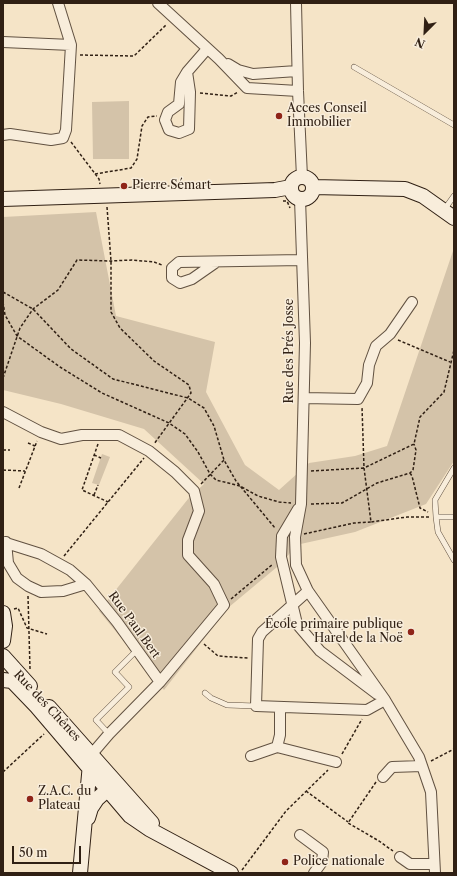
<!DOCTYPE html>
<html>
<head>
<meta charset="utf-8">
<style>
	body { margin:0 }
	#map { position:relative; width:457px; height:876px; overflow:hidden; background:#f5e4c7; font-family:"Libre Caslon Text",serif }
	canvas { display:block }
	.frame { position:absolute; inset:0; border:4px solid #302014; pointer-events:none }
	.north { position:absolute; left:405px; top:12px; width:40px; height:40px; -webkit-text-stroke:3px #f8eddb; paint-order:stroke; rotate:204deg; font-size:11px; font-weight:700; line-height:16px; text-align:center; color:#302014 }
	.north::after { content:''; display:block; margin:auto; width:14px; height:18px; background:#302014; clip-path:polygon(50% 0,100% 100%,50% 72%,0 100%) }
	.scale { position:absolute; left:12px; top:846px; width:69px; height:18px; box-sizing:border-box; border:2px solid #302014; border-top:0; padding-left:5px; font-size:12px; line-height:14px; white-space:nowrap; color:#302014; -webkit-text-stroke:3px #f8eddb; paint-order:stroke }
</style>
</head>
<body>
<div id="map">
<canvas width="457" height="876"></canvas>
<div class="frame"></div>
<div class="north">N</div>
<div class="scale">50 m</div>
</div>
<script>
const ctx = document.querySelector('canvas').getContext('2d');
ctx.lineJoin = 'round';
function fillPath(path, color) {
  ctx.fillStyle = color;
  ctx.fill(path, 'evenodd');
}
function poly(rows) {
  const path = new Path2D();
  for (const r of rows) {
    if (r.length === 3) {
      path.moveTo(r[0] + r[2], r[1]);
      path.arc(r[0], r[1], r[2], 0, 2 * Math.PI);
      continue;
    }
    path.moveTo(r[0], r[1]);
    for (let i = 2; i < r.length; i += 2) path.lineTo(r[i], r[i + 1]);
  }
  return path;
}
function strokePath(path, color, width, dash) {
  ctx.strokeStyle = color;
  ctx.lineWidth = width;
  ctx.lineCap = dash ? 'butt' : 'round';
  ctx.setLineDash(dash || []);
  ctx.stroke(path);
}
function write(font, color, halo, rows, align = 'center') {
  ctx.font = font + ' "Libre Caslon Text",serif';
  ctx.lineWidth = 3;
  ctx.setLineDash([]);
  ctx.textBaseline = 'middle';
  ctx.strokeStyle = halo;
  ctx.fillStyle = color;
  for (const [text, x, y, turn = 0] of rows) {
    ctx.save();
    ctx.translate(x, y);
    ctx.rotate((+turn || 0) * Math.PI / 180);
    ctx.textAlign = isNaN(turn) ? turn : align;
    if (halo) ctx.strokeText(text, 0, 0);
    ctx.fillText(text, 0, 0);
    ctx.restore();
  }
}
fillPath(poly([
	[129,101,129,159,93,159,92,102],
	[96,212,116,316,215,342,206,392,245,465,279,490,309,463,355,456,387,446,454,248,454,461,426,504,355,532,296,545,283,562,229,607,164,690,99,611,188,499,204,484,144,429,61,404,3,390,3,217],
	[102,454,110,457,99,485,92,483]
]), '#d4c3a9');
const lane = poly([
	[354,67,454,125],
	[444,210,454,196],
	[454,468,435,500,436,517,454,517],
	[436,517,438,532,454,560],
	[205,693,211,698,227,705,256,706],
	[109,734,96,720,129,687,115,672,137,650]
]);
const street = poly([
	[158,3,219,59,247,88,298,91],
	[296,3,298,91,302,177],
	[3,42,71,45],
	[228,64,238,70,253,74,297,71],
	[187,72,181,82,179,104,168,112,165,120,169,130,179,133,189,129,190,92,187,72,207,49],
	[3,135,10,134,51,140,63,138,66,130,71,45,58,3],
	[300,199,305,343,301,504,295,537,296,565,308,591,385,700,419,757,431,792,435,873],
	[215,263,192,279,180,283,172,278,172,268,179,262,302,260],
	[304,398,358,399,367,383,369,365,376,346,390,334,412,302],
	[3,412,41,432,61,439,82,435,119,435,149,451,175,472,194,491,199,511,188,540,188,555,214,584,224,605,160,682,109,734,91,755],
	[298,509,282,536,281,557,297,624,320,651,377,694],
	[3,542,41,554,70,570,86,584,117,622,160,682],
	[6,542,8,563,17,578,28,586,41,592,63,591,86,584],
	[308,591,262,632,258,639,256,706,367,710,385,700],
	[277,747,336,762],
	[251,756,277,747,280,735,280,708],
	[383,777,392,767,422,766],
	[300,835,323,852,322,862,314,873],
	[400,857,410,864,434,864]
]);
const secondary = poly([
	[302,188,11],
	[313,187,405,189,423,196,454,218],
	[3,199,275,190,291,187],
	[3,613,5,626,3,641],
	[3,656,30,686],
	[3,680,12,681,37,707,130,816,149,829,231,873],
	[49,707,152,823],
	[88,818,91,808,97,799,107,790,109,782],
	[80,873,90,764]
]);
strokePath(lane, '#615141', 6);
strokePath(street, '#615141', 12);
strokePath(secondary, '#302014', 16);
strokePath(poly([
	[80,55,134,56,167,24],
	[200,93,231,96,238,92],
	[71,142,99,179,100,184],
	[95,174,131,168,137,159,142,126,148,117,157,116],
	[283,201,287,201,290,208],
	[107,207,111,261,111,312,120,328,154,361,189,385,191,393,154,444],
	[3,292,33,309,71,349,113,379,188,398,204,408,214,426,224,460,236,481,275,528],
	[3,302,5,315,17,336,60,367,102,393,169,423,185,434,198,452,210,474,216,480,240,486,258,496,279,502,291,503],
	[398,340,450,362],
	[3,378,20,328,33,309,58,290,77,260,111,261,132,260,154,262,162,265],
	[28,443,35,446],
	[98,444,82,490,108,502],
	[3,450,10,450],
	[94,455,101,458],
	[3,470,25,471],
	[311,471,364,468,362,407],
	[410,473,412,476,420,508,428,512],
	[201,484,224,460],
	[19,488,37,441],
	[94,495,98,485],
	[311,504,342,503,377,483,410,473,413,470,416,450,414,444],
	[429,517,407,517,371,522,364,468,414,444,420,417,444,392,454,350],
	[304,534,354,523,371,522],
	[64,556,144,458],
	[28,596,30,669],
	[231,599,273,564],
	[14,609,18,608,27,628,47,634],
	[204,644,218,656,248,658],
	[342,754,362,719],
	[431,761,454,749],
	[3,772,44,734],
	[376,782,348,823,379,841,393,851],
	[306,791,348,822],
	[242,870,286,811,328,770]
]), '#302014', 1.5, [3, 2]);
strokePath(lane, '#f8eddb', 5);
strokePath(street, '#f8eddb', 10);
strokePath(secondary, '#f8eddb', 14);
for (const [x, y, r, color] of [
	[279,116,4,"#8f2418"],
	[124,186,4,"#8f2418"],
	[411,632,4,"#8f2418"],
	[30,799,4,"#8f2418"],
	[285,862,4,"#8f2418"]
]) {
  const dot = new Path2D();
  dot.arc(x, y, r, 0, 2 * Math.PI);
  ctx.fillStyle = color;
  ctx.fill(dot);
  strokePath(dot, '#f8eddb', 1.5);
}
write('12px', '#302014', '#f8eddb', [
	["Acces Conseil",287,109],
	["Immobilier",287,123],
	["Pierre Sémart",132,186],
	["École primaire publique",403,625,"right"],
	["Harel de la Noë",403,639,"right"],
	["Z.A.C. du",38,792],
	["Plateau",38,806],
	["Police nationale",293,862]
], 'left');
write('12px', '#302014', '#f8eddb', [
	["Rue des Prés Josse",290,351,-90],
	["Rue Paul Bert",134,625,54],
	["Rue des Chênes",47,706,47]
]);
</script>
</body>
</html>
